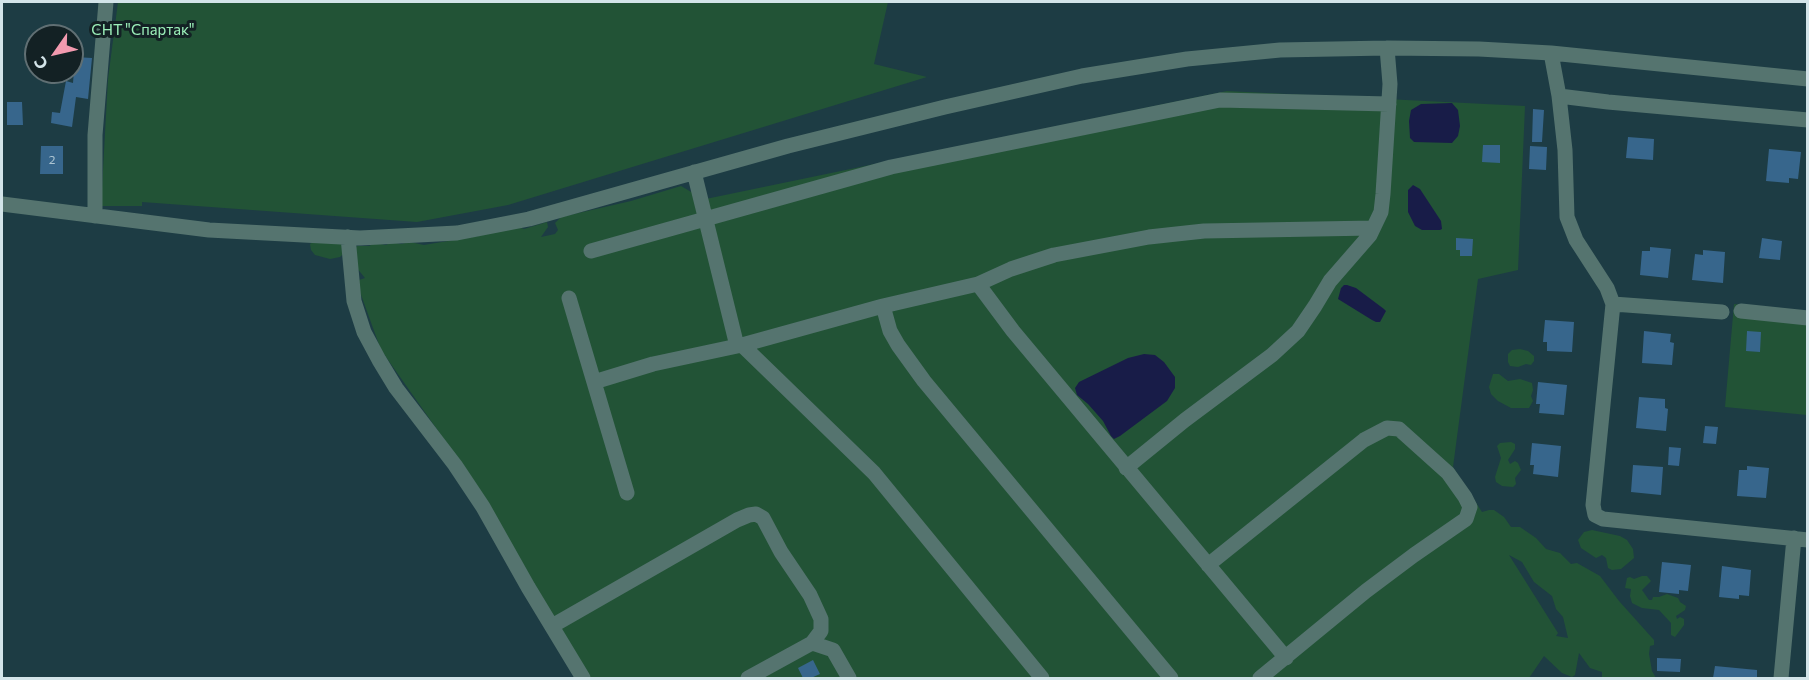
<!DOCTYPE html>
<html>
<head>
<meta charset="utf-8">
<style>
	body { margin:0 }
	#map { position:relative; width:1809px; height:680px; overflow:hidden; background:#1d3c44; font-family:Commissioner,sans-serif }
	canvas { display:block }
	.frame { position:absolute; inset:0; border:3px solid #d3e4e9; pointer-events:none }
	.north { position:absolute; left:24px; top:24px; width:60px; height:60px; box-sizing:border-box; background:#132124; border:2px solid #606f73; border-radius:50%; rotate:236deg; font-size:16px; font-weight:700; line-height:24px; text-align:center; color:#d3e4e9 }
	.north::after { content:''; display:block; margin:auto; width:21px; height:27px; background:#f29aaf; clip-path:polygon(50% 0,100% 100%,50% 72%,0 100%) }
</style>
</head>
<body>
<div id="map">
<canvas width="1809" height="680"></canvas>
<div class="frame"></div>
<div class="north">С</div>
</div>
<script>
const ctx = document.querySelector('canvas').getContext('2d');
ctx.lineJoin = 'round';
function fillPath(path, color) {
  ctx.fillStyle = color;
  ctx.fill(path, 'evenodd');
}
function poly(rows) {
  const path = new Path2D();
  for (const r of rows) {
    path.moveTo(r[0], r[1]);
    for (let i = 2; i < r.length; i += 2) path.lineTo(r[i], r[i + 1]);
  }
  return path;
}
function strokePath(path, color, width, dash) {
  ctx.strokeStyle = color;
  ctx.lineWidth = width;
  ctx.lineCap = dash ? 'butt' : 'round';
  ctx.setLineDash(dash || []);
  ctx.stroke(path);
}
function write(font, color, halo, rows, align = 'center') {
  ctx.font = font + ' Commissioner,sans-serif';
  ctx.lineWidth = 6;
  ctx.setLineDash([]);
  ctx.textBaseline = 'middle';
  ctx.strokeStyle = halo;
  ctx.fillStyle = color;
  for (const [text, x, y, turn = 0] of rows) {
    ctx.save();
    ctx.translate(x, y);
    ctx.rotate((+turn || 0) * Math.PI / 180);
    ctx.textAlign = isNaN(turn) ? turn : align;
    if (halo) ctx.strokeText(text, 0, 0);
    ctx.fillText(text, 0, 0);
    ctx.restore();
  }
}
fillPath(poly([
	[118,2,888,2,874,64,927,77,508,205,417,222,142,202,142,206,101,206,108,79],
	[1227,91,1525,106,1518,270,1478,279,1453,467,1482,512,1489,510,1494,510,1504,517,1511,527,1520,527,1536,538,1546,549,1560,553,1571,564,1577,563,1600,576,1619,601,1654,640,1654,645,1650,646,1649,654,1652,671,1656,678,1602,678,1602,672,1590,668,1579,653,1575,675,1572,677,1562,673,1544,656,1529,678,579,678,460,462,381,350,356,281,365,278,356,267,353,252,357,246,369,246,375,243,386,245,392,242,401,244,410,242,424,245,478,236,513,225,524,229,547,222,548,227,541,237,555,234,558,230,555,223,561,217,631,201,681,186,693,193,696,201],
	[1509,555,1522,562,1534,582,1552,596,1556,609,1563,617,1568,638,1556,636,1558,633],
	[316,240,338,241,344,247,346,251,340,257,330,259,315,255,311,250,310,244],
	[1734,304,1807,312,1807,415,1725,407],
	[1520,349,1528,351,1534,356,1534,361,1531,365,1526,364,1518,367,1510,366,1508,362,1508,354,1512,350],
	[1499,374,1508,381,1520,379,1532,383,1533,390,1531,396,1533,401,1529,408,1511,408,1498,401,1491,394,1489,387,1493,374],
	[1511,442,1515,444,1515,449,1508,460,1510,464,1515,461,1518,463,1521,470,1515,478,1516,484,1513,487,1502,486,1496,482,1495,477,1501,458,1497,446,1500,443],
	[1592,530,1620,536,1627,540,1633,549,1634,558,1621,569,1612,570,1608,568,1606,558,1602,555,1596,558,1581,548,1578,540,1584,532],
	[1642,576,1647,576,1651,581,1642,590,1649,600,1652,600,1653,597,1659,597,1667,594,1678,598,1680,602,1686,606,1685,610,1676,616,1677,619,1680,617,1684,619,1684,625,1675,637,1671,635,1671,623,1659,610,1642,608,1632,603,1630,596,1631,589,1625,588,1627,578,1630,577,1634,579]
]), '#225336');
fillPath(poly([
	[1452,103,1458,110,1460,126,1458,136,1452,143,1414,142,1410,138,1409,121,1411,110,1421,104],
	[1413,185,1420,189,1441,221,1442,229,1440,230,1422,230,1415,226,1408,212,1408,190],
	[1344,285,1347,285,1356,288,1384,309,1386,311,1380,322,1376,322,1372,320,1338,299,1341,288],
	[1144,354,1155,355,1164,362,1175,377,1175,388,1167,401,1120,436,1114,439,1111,436,1103,421,1088,404,1077,395,1075,388,1079,382,1128,358]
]), '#181c48');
fillPath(poly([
	[75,57,92,58,88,99,76,97,72,127,51,123,52,112,60,113,66,81,73,83],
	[7,102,22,102,23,125,7,125],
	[1533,109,1544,110,1542,142,1532,142],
	[1628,137,1654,139,1653,160,1626,158],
	[1483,145,1500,145,1500,163,1482,162],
	[41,146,63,146,63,174,40,174],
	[1530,146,1547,147,1546,170,1529,169],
	[1769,149,1801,152,1798,179,1789,178,1789,183,1766,181],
	[1456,238,1473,239,1472,256,1460,256,1460,250,1456,250],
	[1762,238,1782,241,1780,260,1759,258],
	[1650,247,1671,249,1668,278,1640,275,1642,251,1650,251],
	[1703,250,1725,252,1723,283,1692,280,1695,254,1703,255],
	[1545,320,1574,322,1572,352,1547,351,1547,342,1543,342],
	[1644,331,1671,334,1670,342,1674,343,1672,365,1642,363],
	[1747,331,1761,332,1760,352,1746,351],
	[1538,382,1567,385,1564,415,1539,413,1540,404,1536,404],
	[1639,397,1665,399,1665,408,1668,409,1666,431,1636,428],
	[1705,426,1718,427,1716,444,1703,443],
	[1532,443,1561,446,1558,477,1533,474,1534,465,1530,465],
	[1669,447,1681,448,1679,466,1668,465],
	[1633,465,1663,467,1661,495,1631,492],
	[1747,466,1769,468,1766,498,1737,496,1739,470,1747,470],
	[1662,562,1691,565,1688,591,1679,590,1679,594,1659,592],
	[1722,566,1751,570,1749,596,1739,595,1739,599,1719,597],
	[1657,658,1681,659,1680,672,1657,671],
	[813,660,820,674,811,678,803,678,798,668],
	[1715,666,1757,670,1757,678,1713,678]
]), '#37668c');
strokePath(poly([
	[1551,53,1559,96,1565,150,1567,217,1576,240,1607,288,1613,304,1593,505,1595,515,1603,519,1808,540],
	[1559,96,1608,102,1808,120],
	[694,172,737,346],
	[2,204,209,230,360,238,457,233,529,219,788,146,945,107,1082,76,1187,59,1280,50,1387,48,1479,49,1551,53,1808,79],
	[95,216,95,135,106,2],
	[348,237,354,301,364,332,379,360,396,388,455,465,483,507,528,587,583,678],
	[591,251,891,167,1220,100,1389,104],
	[978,284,1011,269,1054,255,1149,237,1204,231,1373,228],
	[569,298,627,493],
	[1613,304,1722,312],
	[883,306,890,331,898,345,924,381,1171,678],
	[1741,311,1808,318],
	[742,345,874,473,1042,678],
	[594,382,653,364,742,345,883,306,978,284,1013,331,1286,658],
	[1126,468,1185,420,1272,355,1298,331,1315,306,1330,281,1370,235,1381,212,1383,194,1390,84,1387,48],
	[1208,565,1364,440,1387,428,1399,429,1448,473,1465,497,1470,507,1466,519,1414,555,1366,591,1260,678],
	[552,626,737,520,749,515,756,514,763,518,781,552,810,595,821,619,821,631,812,643,748,678],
	[812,643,833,650,849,678],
	[1781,678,1794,538]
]), '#55746f', 15);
write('12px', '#acc4d2', null, [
	["2",52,160]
]);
write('15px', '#9cf0ba', '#132124', [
	["СНТ \"Спартак\"",143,30]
]);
</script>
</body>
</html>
